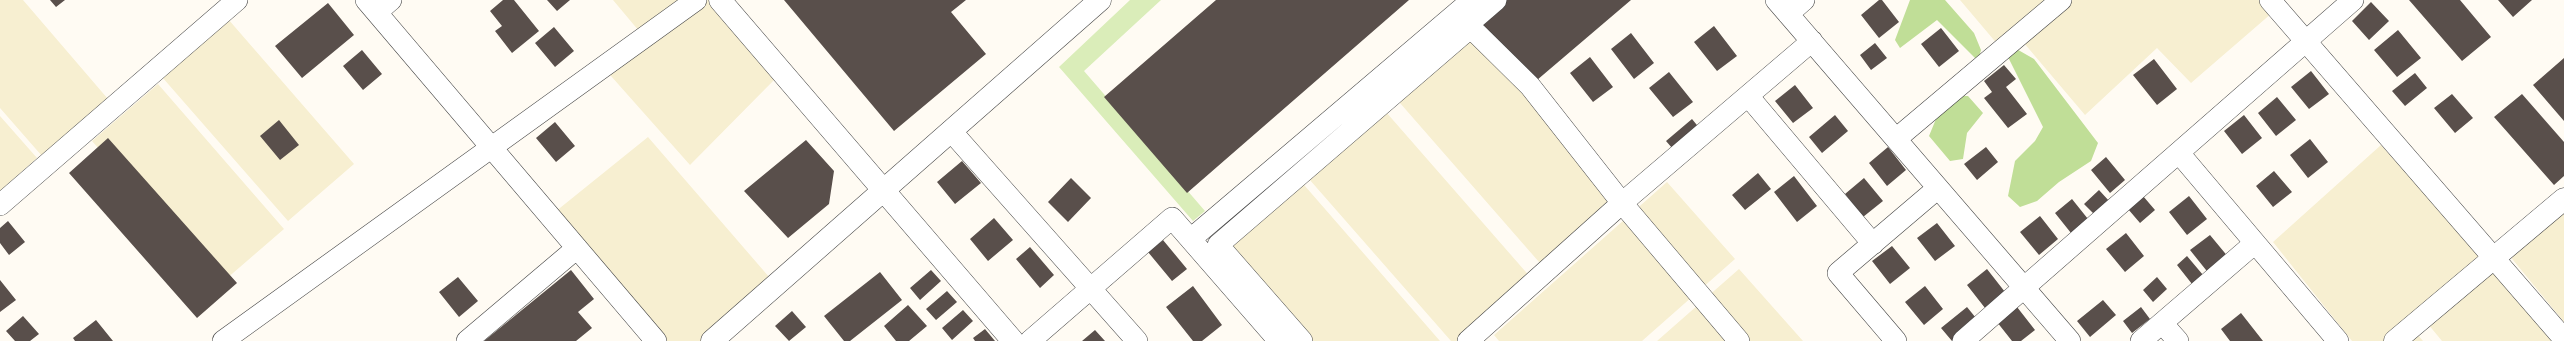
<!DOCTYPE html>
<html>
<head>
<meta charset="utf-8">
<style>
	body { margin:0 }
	canvas { display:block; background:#fffbf3 }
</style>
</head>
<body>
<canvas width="2564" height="341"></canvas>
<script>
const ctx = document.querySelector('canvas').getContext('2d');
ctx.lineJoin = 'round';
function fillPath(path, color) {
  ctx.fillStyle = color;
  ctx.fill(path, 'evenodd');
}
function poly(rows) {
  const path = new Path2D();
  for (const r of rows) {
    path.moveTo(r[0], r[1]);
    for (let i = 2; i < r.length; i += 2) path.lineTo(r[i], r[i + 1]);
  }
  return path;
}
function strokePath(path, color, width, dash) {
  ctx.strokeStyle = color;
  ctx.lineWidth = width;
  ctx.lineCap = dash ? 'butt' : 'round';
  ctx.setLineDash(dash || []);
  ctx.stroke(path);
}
fillPath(poly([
	[0,0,23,0,108,99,42,156,0,108],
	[613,0,719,0,777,77,690,165,603,67,644,37],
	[1960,0,2053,0,1999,46],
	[2069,0,2261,0,2272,13,2191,83,2157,48,2085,115,2018,36],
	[228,19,354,164,288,221,162,77],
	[1470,28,1622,203,1546,270,1393,95],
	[158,84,284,229,218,286,92,141],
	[1379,104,1532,279,1461,341,1451,341,1302,171],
	[0,116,37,158,0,191],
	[648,137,776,285,712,341,665,341,550,216],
	[2381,145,2487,263,2554,341,2442,341,2423,318,2411,327,2423,341,2352,341,2273,242],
	[1298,178,1440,341,1304,341,1221,245],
	[1667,182,1735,259,1642,341,1499,341,1494,335],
	[2564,199,2564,322,2504,249],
	[1739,269,1803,341,1657,341]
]), '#f7efd1');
fillPath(poly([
	[1130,0,1161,0,1084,71,1205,211,1193,221,1059,67]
]), '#daedb9');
fillPath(poly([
	[1910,0,1945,0,1974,33,1981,50,1978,61,1937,20,1900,48,1895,40],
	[2013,47,2034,59,2098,143,2091,161,2059,182,2037,201,2020,207,2008,196,2015,161,2035,141,2043,127,2006,53],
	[1960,96,1968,96,1983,113,1967,133,1963,159,1950,161,1929,136,1936,119]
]), '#c0de97');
fillPath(poly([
	[50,0,65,0,56,7],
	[503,0,514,0,539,31,512,53,495,31,502,26,490,11],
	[547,0,570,0,557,11],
	[784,0,966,0,951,12,986,54,894,131],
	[1216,0,1409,0,1187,193,1104,97],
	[1496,0,1631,0,1530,86,1474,19],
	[1879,0,1882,0,1899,22,1879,38,1861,15],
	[2409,0,2460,0,2491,37,2462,61],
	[2498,0,2532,0,2513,17],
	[2371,2,2389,21,2369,40,2352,21],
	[328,3,354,35,302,78,275,46],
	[1714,26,1737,56,1717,71,1694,42],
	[554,27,574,51,555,67,535,43],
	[1941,28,1959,51,1939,67,1921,44],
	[2398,30,2421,58,2397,77,2374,50],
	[1631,33,1654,63,1634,79,1611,49],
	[1875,43,1887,58,1871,70,1860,55],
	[362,50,382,74,363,90,343,66],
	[1590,57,1613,87,1593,102,1570,73],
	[2564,58,2564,121,2533,85],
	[2154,59,2177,89,2157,105,2133,75],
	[2004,65,2016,79,2006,87,2027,114,2008,128,1984,98,1992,92,1984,81],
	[2311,71,2329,94,2309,109,2291,87],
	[1669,72,1693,102,1673,117,1649,88],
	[2415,73,2427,88,2405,106,2392,91],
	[1795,85,1813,108,1793,123,1775,101],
	[2452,94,2473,118,2455,133,2434,108],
	[2522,94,2564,142,2564,176,2554,185,2494,117],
	[2277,97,2296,120,2276,136,2258,113],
	[1835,115,1848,131,1822,153,1809,137],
	[2244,115,2262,138,2242,154,2224,131],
	[1692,119,1705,135,1679,156,1666,141],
	[279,120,299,145,280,160,260,136],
	[555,122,575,146,556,162,536,138],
	[108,138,237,283,197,318,69,173],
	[2310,139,2328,162,2308,178,2290,155],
	[806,140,834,171,829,204,788,238,744,191],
	[1888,147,1906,170,1887,186,1869,163],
	[1986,147,1998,162,1977,180,1964,164],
	[2106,157,2125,180,2110,193,2091,170],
	[962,161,981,183,955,204,937,182],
	[2274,171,2292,192,2273,207,2256,186],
	[1758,173,1771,189,1745,210,1732,195],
	[1794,176,1817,206,1797,222,1774,192],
	[1071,178,1091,198,1068,222,1048,202],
	[1864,178,1883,201,1863,217,1845,194],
	[2099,190,2110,202,2095,215,2084,204],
	[2143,196,2155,210,2140,223,2128,209],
	[2189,196,2207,219,2187,235,2169,212],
	[2072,199,2088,219,2071,233,2055,213],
	[2040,216,2058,239,2039,255,2020,232],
	[994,218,1013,240,988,261,970,239],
	[8,221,25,242,9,255,0,243,0,228],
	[1937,223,1955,246,1935,261,1917,238],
	[2126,233,2144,256,2125,272,2106,249],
	[2210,235,2234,264,2214,280,2190,250],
	[1163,240,1187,269,1172,281,1148,252],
	[1892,246,1910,268,1890,284,1872,261],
	[1030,247,1054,275,1040,288,1016,259],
	[2187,256,2203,275,2192,284,2177,265],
	[1987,269,2005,292,1985,308,1967,285],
	[571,270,594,299,578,312,592,328,576,341,484,341],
	[931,270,941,281,920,300,910,288],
	[880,272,902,300,850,341,844,341,824,316],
	[458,277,478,301,459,317,439,292],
	[2157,277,2167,289,2153,302,2143,290],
	[0,280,16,300,0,312],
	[1193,286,1222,325,1202,341,1193,341,1166,307],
	[1925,286,1943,309,1924,325,1905,302],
	[947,291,957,302,936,320,926,309],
	[2103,300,2116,315,2090,337,2077,321],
	[908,305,927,326,909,341,896,341,884,326],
	[1967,307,1980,323,1958,341,1952,341,1941,328],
	[2017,307,2035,330,2021,341,2012,341,1997,322],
	[2141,307,2150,319,2132,333,2123,321],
	[963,310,973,321,952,340,942,328],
	[792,311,806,327,789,341,775,326],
	[2241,313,2263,341,2230,341,2221,329],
	[23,316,39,334,30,341,15,341,6,331],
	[96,320,113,341,75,341,73,338],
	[985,329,995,341,975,341,973,338],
	[1095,330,1105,341,1082,341]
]), '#594f4b');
const minor = poly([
	[366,0,656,341],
	[1776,0,2070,341],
	[2270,0,2564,339],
	[377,12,391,0],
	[1457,14,1530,86,1622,203,1739,341],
	[1788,14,1804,0],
	[1749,97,1873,244],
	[951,131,1137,341],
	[1896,139,2061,0],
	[2179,153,2338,341],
	[0,205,237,0],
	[1192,238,1472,0],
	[2162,323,2178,341],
	[223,341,696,0],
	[467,341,577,248],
	[1030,341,1172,218,1279,341],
	[1302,341,1218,245,1470,28,1474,19,1496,0],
	[1468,341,1622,203,1812,41],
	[1896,341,1838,273,1938,188],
	[1963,341,2353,0],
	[2141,341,2255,243]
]);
const tertiary = poly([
	[720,0,1013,341],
	[712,341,1100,0],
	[2395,341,2564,199]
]);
strokePath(minor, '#434343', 22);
strokePath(tertiary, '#434343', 23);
strokePath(minor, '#fff', 21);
strokePath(tertiary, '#fff', 22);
</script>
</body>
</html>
